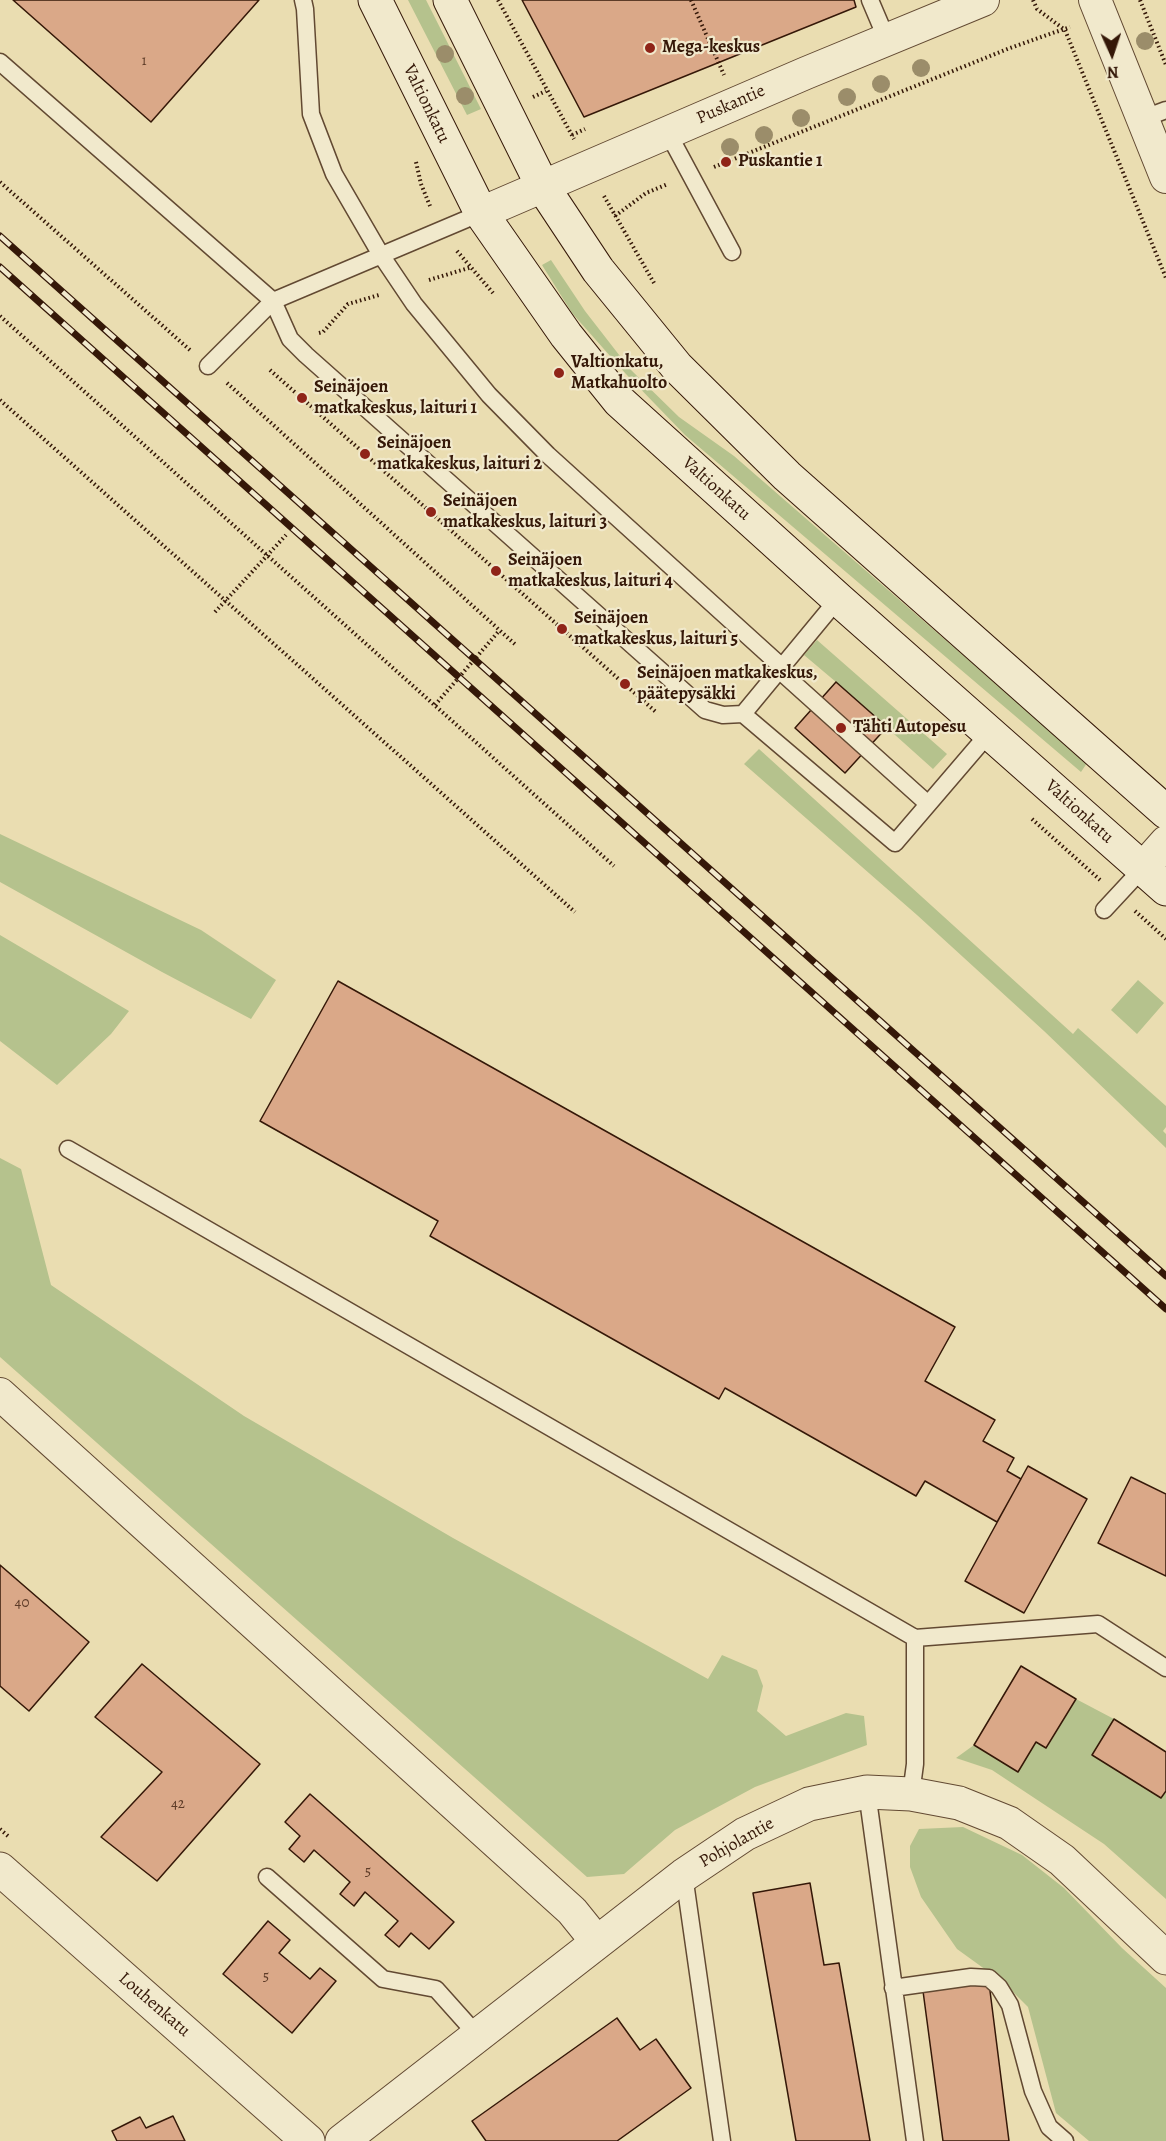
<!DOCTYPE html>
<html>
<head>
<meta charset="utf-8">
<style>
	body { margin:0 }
	#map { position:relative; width:1166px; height:2141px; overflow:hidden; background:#eaddb1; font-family:Alegreya,serif }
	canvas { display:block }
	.north { position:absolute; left:1082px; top:24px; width:60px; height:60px; -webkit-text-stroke:4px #f1e9cc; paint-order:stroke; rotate:177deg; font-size:16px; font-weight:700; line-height:24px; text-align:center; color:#351808 }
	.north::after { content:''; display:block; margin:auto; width:21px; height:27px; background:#351808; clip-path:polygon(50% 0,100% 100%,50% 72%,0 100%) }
</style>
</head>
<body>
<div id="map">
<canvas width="1166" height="2141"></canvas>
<div class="north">N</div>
</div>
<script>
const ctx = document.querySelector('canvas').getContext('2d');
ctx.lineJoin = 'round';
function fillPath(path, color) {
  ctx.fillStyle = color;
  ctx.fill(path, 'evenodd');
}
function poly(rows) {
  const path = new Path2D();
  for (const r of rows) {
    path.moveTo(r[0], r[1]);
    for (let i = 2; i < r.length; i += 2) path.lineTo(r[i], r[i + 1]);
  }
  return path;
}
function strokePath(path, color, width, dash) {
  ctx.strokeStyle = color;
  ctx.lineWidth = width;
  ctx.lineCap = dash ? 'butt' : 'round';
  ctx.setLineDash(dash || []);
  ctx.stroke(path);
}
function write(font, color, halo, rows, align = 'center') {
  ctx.font = font + ' Alegreya,serif';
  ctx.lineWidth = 4.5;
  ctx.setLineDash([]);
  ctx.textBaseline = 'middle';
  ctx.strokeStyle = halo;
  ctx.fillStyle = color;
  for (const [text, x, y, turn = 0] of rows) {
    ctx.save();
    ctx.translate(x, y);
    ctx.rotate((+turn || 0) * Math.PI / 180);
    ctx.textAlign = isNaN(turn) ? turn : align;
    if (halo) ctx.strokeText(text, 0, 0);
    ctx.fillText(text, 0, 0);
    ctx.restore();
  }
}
fillPath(poly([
	[408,0,426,0,481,109,467,115],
	[551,260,585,311,630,369,679,417,734,456,1087,763,1081,772,685,435,626,374,572,313,542,265],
	[817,640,947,754,933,769,836,682,804,655],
	[759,749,1073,1034,1078,1028,1166,1106,1166,1127,1163,1131,1166,1134,1166,1148,1044,1031,917,915,744,764],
	[0,834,201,930,276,980,251,1019,162,972,0,882],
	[0,935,129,1011,111,1034,57,1085,0,1041],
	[1138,980,1164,1003,1137,1034,1111,1010],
	[0,1158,21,1169,51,1285,244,1416,453,1538,708,1679,722,1655,757,1670,763,1686,757,1711,786,1736,846,1713,864,1716,867,1745,755,1787,675,1830,624,1874,587,1877,0,1357],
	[1076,1699,1114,1719,1092,1755,1161,1798,1166,1791,1166,1899,1104,1844,992,1770,956,1758,974,1745,1018,1772,1036,1742,1047,1748],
	[963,1827,1022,1855,1064,1888,1122,1948,1166,1988,1166,2141,1089,2141,1056,2113,1028,2007,1004,1983,957,1949,921,1897,910,1867,910,1846,919,1829]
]), '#b5c28d');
const building = poly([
	[13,0,259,0,151,122,13,0],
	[522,0,854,0,856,7,584,117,522,0],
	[836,682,887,727,845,773,795,728,836,682],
	[338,981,955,1327,925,1381,995,1420,983,1441,1014,1458,1007,1471,1021,1479,997,1522,925,1481,916,1496,725,1388,719,1399,430,1236,438,1221,260,1121,338,981],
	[1028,1466,1087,1499,1024,1613,965,1581,1028,1466],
	[1131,1477,1166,1494,1166,1576,1098,1543,1131,1477],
	[0,1565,89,1642,29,1711,0,1686,0,1565],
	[142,1664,260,1764,157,1881,101,1837,162,1772,95,1717,142,1664],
	[1021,1666,1076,1699,1046,1748,1036,1742,1018,1772,974,1745,1021,1666],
	[1114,1719,1166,1752,1166,1791,1161,1798,1092,1755,1114,1719],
	[310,1794,454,1922,429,1949,411,1933,399,1947,385,1935,398,1921,365,1892,354,1906,340,1894,350,1882,314,1850,304,1862,289,1849,300,1836,285,1822,310,1794],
	[810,1883,824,1965,839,1963,870,2141,796,2141,753,1893,810,1883],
	[268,1921,290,1940,279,1953,310,1979,320,1968,336,1981,292,2033,223,1974,268,1921],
	[989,1983,1009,2141,943,2141,923,1991,989,1983],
	[617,2018,640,2050,656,2039,691,2088,617,2141,486,2141,472,2121,617,2018],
	[173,2116,185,2141,117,2141,112,2131,140,2117,146,2128,173,2116]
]);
fillPath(building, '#daa888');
strokePath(building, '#351808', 1.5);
const service = poly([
	[303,0,305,9,311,114,334,174,381,255,414,304,489,395,548,455,782,667],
	[870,0,887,40],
	[0,62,273,301,290,339,306,355,705,710,723,715,743,714,838,599],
	[1142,119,1166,110],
	[668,133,732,252],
	[208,366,273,301,481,213],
	[779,670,928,804],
	[743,714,895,843,990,732],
	[1104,910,1143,868],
	[68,1149,915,1638,915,1764,911,1794],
	[915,1638,1098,1624,1166,1668],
	[867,1792,915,2141],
	[684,1875,722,2141],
	[267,1877,383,1979,436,1989,478,2036],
	[893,1988,971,1977,989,1978,999,1987,1010,2005,1033,2091,1049,2127,1065,2141]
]);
const minor = poly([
	[1095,0,1166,177],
	[481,213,806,73,983,0],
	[1143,868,1166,842],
	[0,1394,572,1911,597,1942]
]);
const tertiary = poly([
	[0,1869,308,2141],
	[342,2141,684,1875,745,1834,809,1804,867,1792,911,1794,959,1803,1009,1823,1062,1860,1166,1958]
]);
const secondary = poly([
	[375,0,481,213,566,335,619,401,838,599,1166,889],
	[450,0,543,187,598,270,677,367,787,476,1166,812]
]);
strokePath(service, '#624932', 19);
strokePath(minor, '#624932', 34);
strokePath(tertiary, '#624932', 35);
strokePath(secondary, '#351808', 35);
strokePath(poly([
	[498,0,574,139],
	[691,0,724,75],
	[1033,0,1037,9,1065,30,1166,278],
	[1140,0,1166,65],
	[533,97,546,91],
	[572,135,585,129],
	[416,162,421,184,430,206],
	[714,167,1010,48,1070,27],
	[0,182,190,350],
	[604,196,654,283],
	[615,216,646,193,668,184],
	[457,251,493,293],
	[429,280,472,267],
	[0,316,614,866],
	[319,333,323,332,348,304,379,295],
	[270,370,657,713],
	[227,383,517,646],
	[0,400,575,912],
	[215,612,286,535],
	[435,705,499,631],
	[1032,819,1100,880],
	[1135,911,1166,939],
	[0,1829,8,1836]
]), '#351808', 4, [1.5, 3]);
strokePath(service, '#f1e9cc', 16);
strokePath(minor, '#f1e9cc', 32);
strokePath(tertiary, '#f1e9cc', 33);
strokePath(secondary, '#f1e9cc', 33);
const rail = poly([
	[0,236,1166,1276],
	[0,267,1166,1309]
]);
strokePath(rail, '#351808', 7);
strokePath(rail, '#f1e9cc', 4.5, [14]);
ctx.fillStyle = '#9b8d6a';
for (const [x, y] of [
	[1145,41],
	[445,54],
	[921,68],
	[881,84],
	[465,96],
	[847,97],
	[801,118],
	[764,135],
	[730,147]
]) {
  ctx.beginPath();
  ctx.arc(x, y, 9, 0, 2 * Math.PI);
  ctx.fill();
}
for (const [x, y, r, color] of [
	[650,48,6,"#8f2418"],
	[726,162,6,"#8f2418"],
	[559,373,6,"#8f2418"],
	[302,398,6,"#8f2418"],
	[365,454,6,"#8f2418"],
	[431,512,6,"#8f2418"],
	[496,571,6,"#8f2418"],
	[562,629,6,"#8f2418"],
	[625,684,6,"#8f2418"],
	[841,728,6,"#8f2418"]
]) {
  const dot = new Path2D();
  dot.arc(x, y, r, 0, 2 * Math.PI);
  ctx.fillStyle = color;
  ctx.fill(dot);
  strokePath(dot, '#f1e9cc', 2);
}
write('15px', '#5e3c28', null, [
	["1",144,61],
	["40",22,1603],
	["42",178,1804],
	["5",368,1872],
	["5",266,1977]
]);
write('bold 18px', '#351808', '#f1e9cc', [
	["Mega-keskus",662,48],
	["Puskantie 1",738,162],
	["Valtionkatu,",571,363],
	["Matkahuolto",571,384],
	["Seinäjoen",314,388],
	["matkakeskus, laituri 1",314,409],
	["Seinäjoen",377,444],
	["matkakeskus, laituri 2",377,465],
	["Seinäjoen",443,502],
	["matkakeskus, laituri 3",443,523],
	["Seinäjoen",508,561],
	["matkakeskus, laituri 4",508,582],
	["Seinäjoen",574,619],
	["matkakeskus, laituri 5",574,640],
	["Seinäjoen matkakeskus,",637,674],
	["päätepysäkki",637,695],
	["Tähti Autopesu",853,728]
], 'left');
write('18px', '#351808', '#f1e9cc', [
	["Valtionkatu",426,104,64],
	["Puskantie",731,105,-24],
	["Valtionkatu",716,489,42],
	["Valtionkatu",1079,812,42],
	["Pohjolantie",737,1843,-30],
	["Louhenkatu",154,2005,41]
]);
</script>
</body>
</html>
